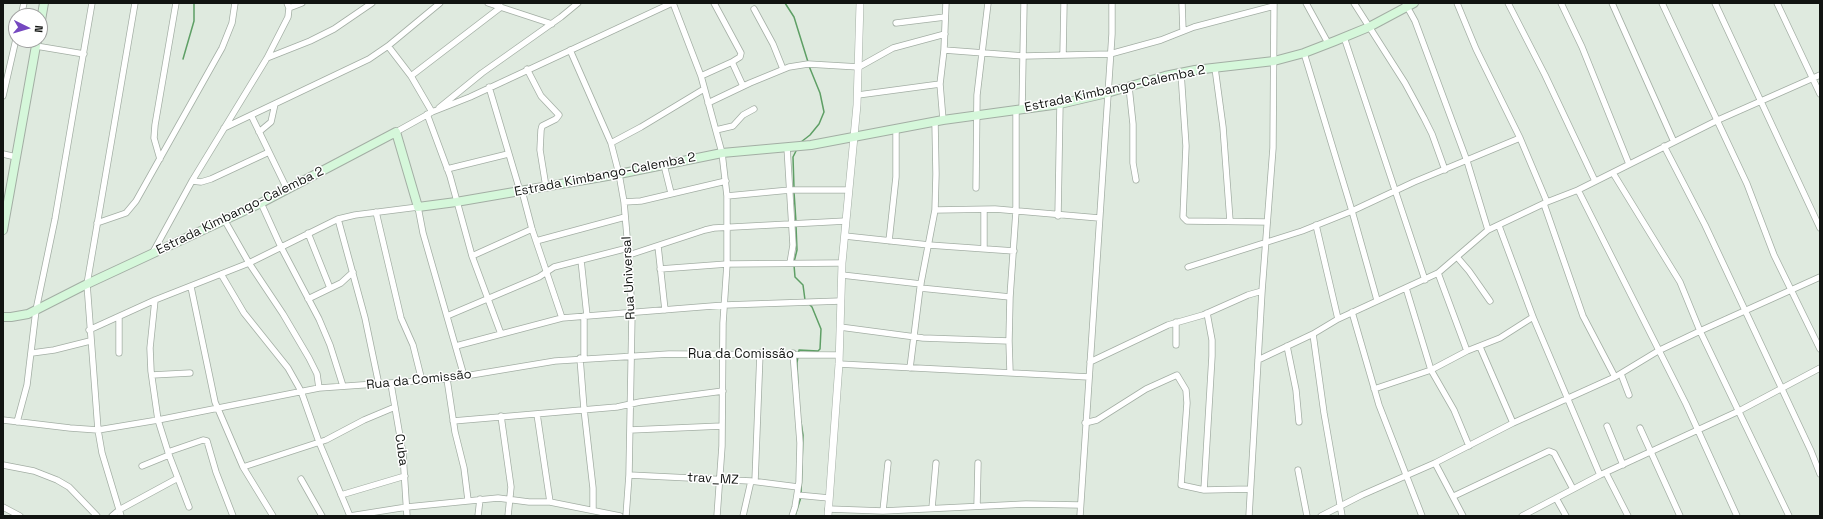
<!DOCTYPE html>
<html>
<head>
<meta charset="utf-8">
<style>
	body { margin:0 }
	#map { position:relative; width:1823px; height:519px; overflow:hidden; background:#dfeadf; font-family:"Space Grotesk",sans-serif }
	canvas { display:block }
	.frame { position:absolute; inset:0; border:4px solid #111411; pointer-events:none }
	.north { position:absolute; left:8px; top:8px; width:40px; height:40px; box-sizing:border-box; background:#fff; border:1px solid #a0a1a0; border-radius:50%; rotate:95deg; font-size:11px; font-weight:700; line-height:16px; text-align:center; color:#111411 }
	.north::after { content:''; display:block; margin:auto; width:14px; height:18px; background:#7548c0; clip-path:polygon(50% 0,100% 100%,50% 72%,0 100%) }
</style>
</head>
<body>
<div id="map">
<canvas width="1823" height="519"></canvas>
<div class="frame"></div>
<div class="north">N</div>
</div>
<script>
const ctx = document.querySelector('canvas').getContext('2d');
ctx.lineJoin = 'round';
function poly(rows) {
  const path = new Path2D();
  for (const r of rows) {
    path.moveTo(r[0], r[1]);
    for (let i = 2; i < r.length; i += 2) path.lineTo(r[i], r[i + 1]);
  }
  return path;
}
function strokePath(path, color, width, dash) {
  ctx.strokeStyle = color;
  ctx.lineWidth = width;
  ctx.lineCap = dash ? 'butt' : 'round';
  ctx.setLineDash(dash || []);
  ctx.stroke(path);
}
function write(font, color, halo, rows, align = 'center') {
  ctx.font = font + ' "Space Grotesk",sans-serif';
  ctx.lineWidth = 3;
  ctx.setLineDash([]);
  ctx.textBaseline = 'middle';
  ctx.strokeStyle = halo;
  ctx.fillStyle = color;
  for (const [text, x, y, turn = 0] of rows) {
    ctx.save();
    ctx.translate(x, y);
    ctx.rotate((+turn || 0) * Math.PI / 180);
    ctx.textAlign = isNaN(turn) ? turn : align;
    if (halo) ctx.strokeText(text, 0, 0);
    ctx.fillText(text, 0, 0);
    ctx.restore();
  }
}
strokePath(poly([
	[785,3,794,17,808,62],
	[183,59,194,21,194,3],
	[801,142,810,135,819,124,824,112,820,93,809,66],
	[794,188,793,157,797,149],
	[794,192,796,222],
	[794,262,797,250,796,226],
	[794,265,795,277,803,285,805,300],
	[798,386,797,363,799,350,818,351,820,349,821,329,812,307,809,304],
	[801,422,803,435,801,494],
	[795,516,801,497]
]), '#5e9f65', 1.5);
const minor = poly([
	[488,3,552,24],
	[673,3,701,76,722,153,727,196,727,264,723,323,722,446,717,516],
	[1182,3,1183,31],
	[1306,3,1328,43],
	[1354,3,1405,83,1424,118,1432,134,1445,170],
	[1405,3,1415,21,1467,161,1488,230],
	[1457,3,1476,49,1520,138,1547,202],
	[1508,3,1545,75,1595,181],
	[1561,3,1582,47,1629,164],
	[1612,3,1674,142],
	[1662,3,1747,184,1774,255,1820,349],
	[1715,3,1820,228],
	[1777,3,1820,94],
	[289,8,302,3],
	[754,9,773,44,783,69],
	[21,16,24,3],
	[896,23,945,17],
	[1344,37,1425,280],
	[36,46,84,54],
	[388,46,411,76,432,112],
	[570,50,611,143,619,174,624,202,628,248,632,313,629,475,626,516],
	[944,50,1024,56,1110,54,1161,40,1194,27,1274,6],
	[1304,53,1352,211,1377,300],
	[1063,55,1064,3],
	[267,58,310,41,334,29,372,3],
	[732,62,743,86],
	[1215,68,1223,127,1230,221],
	[527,69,541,96,559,115,556,119,542,126,541,130,540,150,546,187],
	[1181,73,1186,146,1183,217,1187,221,1267,222],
	[411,76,501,7],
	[701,76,732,62,740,57,741,53,714,3],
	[489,87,520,191],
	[1129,87,1133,124,1133,163,1136,180],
	[858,95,940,84],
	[3,96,16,39],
	[708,103,750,83,789,67,808,64,859,67,893,48,945,34],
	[439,108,482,73,561,17,578,3],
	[1022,110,1024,3],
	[427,114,450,176,472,256,501,334],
	[251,115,287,189],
	[943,120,940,84,944,50,946,3],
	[224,128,369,59,388,46,440,3],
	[716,130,733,126,743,115,754,109],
	[259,132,271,122,275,104],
	[396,132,432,112,470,97,672,3],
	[611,143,641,127,704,89],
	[1664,146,1705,225,1811,451,1820,474],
	[787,147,793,245,790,263],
	[3,154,16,157],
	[160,159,154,138,155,125,176,3],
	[664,165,671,193],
	[447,169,508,154],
	[1613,173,1680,282,1700,331,1789,516],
	[192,181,201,182,211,179,269,152],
	[976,188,977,95,988,3],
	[1578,190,1686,404,1737,516],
	[522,191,532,229,562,318],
	[727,196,790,190,849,190],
	[624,202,641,201,726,181],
	[261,203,281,247,319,319,330,345,343,386],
	[1544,204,1583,316,1615,377],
	[935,210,995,209,1099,218],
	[376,212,401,318,413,345,422,381],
	[1058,216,1060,104],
	[338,219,365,318,379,385],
	[225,221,249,263,283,314,309,358,317,374,319,388],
	[97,223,126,213,136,201,222,48,232,23,235,3],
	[1316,225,1338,319],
	[1499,226,1533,317,1600,475],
	[308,233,330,288],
	[845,236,929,245,1014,251],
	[536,241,625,217],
	[889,241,896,177,896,128],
	[658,246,665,310],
	[984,249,984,210],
	[152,254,192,181,267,58,288,17,289,8,287,3],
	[629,255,705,230,714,228,846,221],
	[472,256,532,229],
	[1457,257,1469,271,1490,301],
	[581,260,587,316],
	[1188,267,1302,231,1352,211,1414,182,1520,138],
	[660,269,727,264,842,263],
	[1438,273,1467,351],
	[221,274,244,313,288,368,301,391,319,442,350,516],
	[842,275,921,284],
	[191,287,215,402,243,467,273,516],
	[920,288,1010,297],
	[1406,288,1431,370,1454,410,1469,446],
	[308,299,341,283,353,272],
	[155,300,150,348,151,371,158,420,169,455,189,507],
	[1352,312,1379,405,1422,516],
	[447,316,539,277,554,267,628,248],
	[119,317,119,353],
	[840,327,923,338,1009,341],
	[89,330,155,300,249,263,338,219,355,215,418,207,423,233,464,376],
	[1313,334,1324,413,1342,516],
	[1176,345,1176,322],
	[456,346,562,318,725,305,841,301],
	[1287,346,1296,390,1299,422],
	[1480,347,1513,423],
	[32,353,54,350,90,341],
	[580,358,584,409,593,488,593,510],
	[584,358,584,316],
	[1258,360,1313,334,1338,319,1438,273,1488,230,1547,202,1578,190,1718,120,1820,75],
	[1090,362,1168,325,1203,315,1248,295,1262,291],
	[839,364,1089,377],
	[910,368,920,288,935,210,936,174,935,122],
	[1010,372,1009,341,1010,297,1016,211,1016,111],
	[1621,374,1629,395],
	[152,375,190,373],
	[447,379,455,432,464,468,468,500],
	[391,384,403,454,407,516],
	[1374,389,1431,370,1467,351,1500,338,1533,317],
	[537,414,550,502],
	[501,416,511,487,508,516],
	[3,420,70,428,98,430,158,420,319,388,447,379,555,361,669,354,838,355],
	[453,421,617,407,640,402,723,391],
	[17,422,27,385,36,310,55,219,92,3],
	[1085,423,1097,420,1146,389,1177,375,1186,390,1187,403,1181,485,1204,490,1250,489],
	[1607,426,1623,465],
	[1640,428,1680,516],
	[630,430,722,426],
	[168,452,203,440,207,441,216,472,233,516],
	[1435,463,1463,516],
	[3,465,34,471,57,480,69,487,97,516],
	[142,466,169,455],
	[243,467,326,440,364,420,395,407],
	[1298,470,1307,516],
	[1606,473,1628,516],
	[629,475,751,481,798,487],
	[301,479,322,516],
	[755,481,760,353],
	[1204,490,1212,356,1212,340,1207,313],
	[341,495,405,476],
	[797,495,829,498],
	[1454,496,1549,451,1554,453,1573,489],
	[1556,498,1566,516],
	[977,506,978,463],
	[3,507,20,516],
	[932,508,936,463],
	[828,509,883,511,1026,504,1080,505],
	[883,511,888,463],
	[112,516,119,510,178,478],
	[121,516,102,453,98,430,87,284,135,3],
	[350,516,407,507,498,498,529,502,550,502,620,516],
	[478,516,480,499],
	[743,516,751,481],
	[792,516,795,507,799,482,800,443,793,353],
	[1080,516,1112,34,1112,3],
	[1249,516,1262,291,1273,148,1274,3],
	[1321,516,1362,495,1435,463,1513,423,1615,377,1658,351,1700,331,1820,277],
	[1522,516,1600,475,1739,411,1820,368]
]);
const tertiary = poly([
	[828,516,839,364,842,263,857,105,860,3]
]);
const secondary = poly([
	[40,26,44,3],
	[3,230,37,40],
	[3,317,11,317,28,314,87,284,261,203,396,132,418,207,456,202,619,174,722,153,811,145,943,120,1060,104,1107,93,1165,76,1195,70,1274,61,1304,53,1335,41,1369,27,1414,3]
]);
strokePath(minor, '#a3aea4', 7);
strokePath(tertiary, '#a3aea4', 8);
strokePath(secondary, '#a3aea4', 10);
strokePath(minor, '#fff', 5.5);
strokePath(tertiary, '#fff', 7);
strokePath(secondary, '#d5f7da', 8);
write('13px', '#111411', '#fff', [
	["Estrada Kimbango-Calemba 2",1115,89,-12],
	["Estrada Kimbango-Calemba 2",605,175,-11],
	["Estrada Kimbango-Calemba 2",240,211,-26],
	["Rua Universal",629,278,-93],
	["Rua da Comissão",741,354],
	["Rua da Comissão",419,380,-6],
	["Cuba",401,450,82],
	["trav_MZ",713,479,3]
]);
</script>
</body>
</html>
